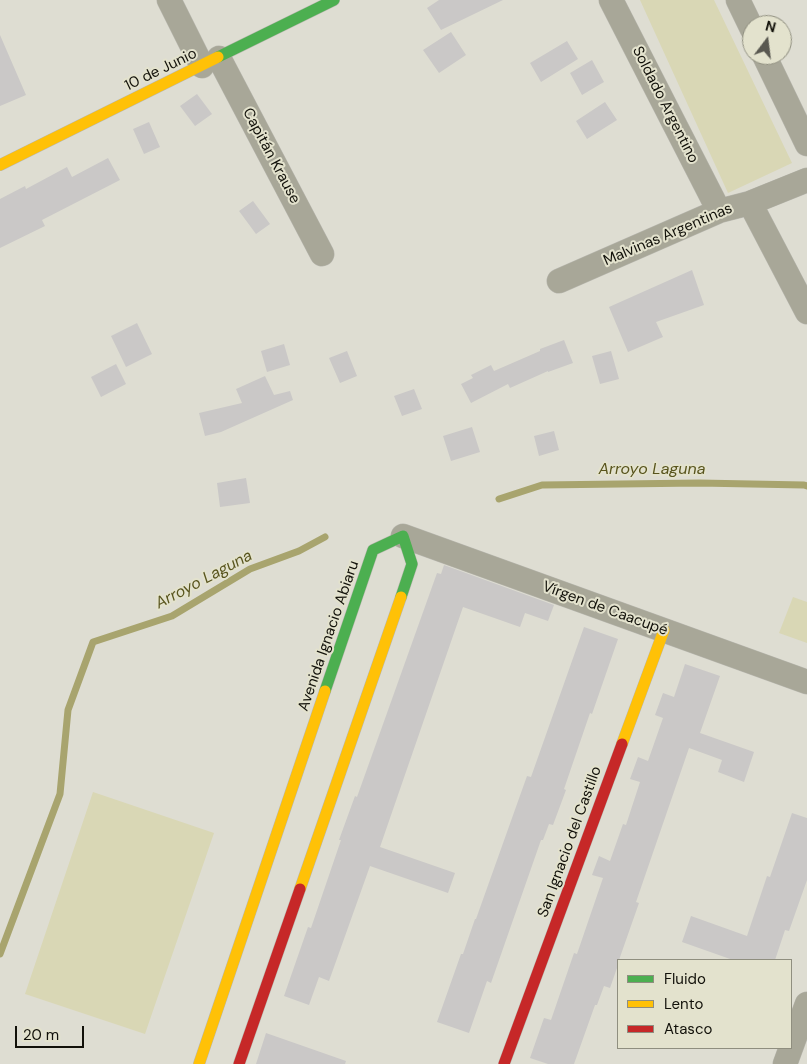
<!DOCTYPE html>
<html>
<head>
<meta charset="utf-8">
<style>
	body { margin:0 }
	#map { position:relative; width:807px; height:1064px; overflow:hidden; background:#deddd2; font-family:"DM Sans",sans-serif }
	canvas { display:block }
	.legend { position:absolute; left:617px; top:959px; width:175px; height:90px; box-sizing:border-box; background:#e3e2cd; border:1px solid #8f8e7f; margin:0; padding:6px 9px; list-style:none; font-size:15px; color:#12110a }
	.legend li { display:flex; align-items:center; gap:10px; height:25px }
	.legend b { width:25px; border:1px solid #8f8e7f }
	.north { position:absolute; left:742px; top:15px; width:50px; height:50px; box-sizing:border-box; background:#e3e2cd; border:1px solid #8f8e7f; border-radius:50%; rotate:15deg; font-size:14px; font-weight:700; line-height:20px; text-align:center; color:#12110a }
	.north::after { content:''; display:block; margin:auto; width:18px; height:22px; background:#595850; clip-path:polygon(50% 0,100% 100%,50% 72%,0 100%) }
	.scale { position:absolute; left:15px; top:1026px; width:69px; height:22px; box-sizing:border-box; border:2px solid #12110a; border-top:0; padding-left:6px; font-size:15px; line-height:18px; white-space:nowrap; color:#12110a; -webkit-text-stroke:4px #e3e2cd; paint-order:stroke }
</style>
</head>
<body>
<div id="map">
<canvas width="807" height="1064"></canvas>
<ul class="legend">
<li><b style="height:6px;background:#4caf50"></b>Fluido</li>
<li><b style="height:6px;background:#ffc107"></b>Lento</li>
<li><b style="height:6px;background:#c62828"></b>Atasco</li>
</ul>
<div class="north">N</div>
<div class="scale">20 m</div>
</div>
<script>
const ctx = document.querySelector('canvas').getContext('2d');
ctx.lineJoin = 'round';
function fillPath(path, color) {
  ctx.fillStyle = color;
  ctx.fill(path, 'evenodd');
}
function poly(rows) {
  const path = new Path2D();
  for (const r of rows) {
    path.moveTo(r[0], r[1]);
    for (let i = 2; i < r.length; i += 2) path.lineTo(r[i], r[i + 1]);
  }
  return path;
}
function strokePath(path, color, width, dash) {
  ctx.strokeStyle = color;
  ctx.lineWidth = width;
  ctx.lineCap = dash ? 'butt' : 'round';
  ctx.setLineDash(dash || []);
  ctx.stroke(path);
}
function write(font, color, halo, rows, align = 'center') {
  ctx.font = font + ' "DM Sans",sans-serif';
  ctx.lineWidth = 4;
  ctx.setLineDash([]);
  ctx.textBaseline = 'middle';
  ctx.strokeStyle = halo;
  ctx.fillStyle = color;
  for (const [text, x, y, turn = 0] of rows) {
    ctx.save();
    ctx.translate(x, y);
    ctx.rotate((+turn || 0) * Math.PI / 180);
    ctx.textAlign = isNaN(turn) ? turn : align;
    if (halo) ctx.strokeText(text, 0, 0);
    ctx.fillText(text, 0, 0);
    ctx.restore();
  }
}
fillPath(poly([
	[640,0,714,0,792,163,728,193],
	[793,597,807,602,807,643,779,633],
	[93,792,214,833,145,1034,25,994]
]), '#d9d7b5');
strokePath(poly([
	[499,499,542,485,699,483,804,485,807,486],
	[0,954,60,794,68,710,93,642,172,616,250,569,299,551,325,537]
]), '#a8a46e', 7);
fillPath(poly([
	[439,0,503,0,441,30,427,8],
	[451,32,466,55,439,73,423,50],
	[0,35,26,95,0,106],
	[567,41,578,59,541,82,530,63],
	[592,60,604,82,582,95,570,73],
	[197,94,212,114,195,126,180,106],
	[605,102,617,120,587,139,576,121],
	[149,122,160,147,144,154,133,129],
	[108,158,120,180,42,220,45,226,0,248,0,199,25,186,26,189,67,167,72,177],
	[253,201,270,224,256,234,239,211],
	[692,270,704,305,656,322,663,337,628,352,609,307],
	[137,323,152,354,126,367,111,336],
	[564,340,573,363,548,372,548,371,510,388,508,384,471,403,461,384,473,378,471,375,491,365,494,371,540,351,540,349],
	[284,344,290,365,267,372,261,351],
	[347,351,357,376,340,383,329,358],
	[611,351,619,379,600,384,592,356],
	[116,364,126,384,101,397,91,377],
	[265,376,274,395,290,391,293,400,221,432,205,436,199,413,242,403,236,389],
	[414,389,422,409,402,416,394,396],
	[472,427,480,452,451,461,443,436],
	[554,431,559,450,539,456,534,436],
	[246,478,250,503,220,507,217,483],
	[444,565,554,605,548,621,525,613,520,627,463,607,380,847,455,873,448,893,370,866,329,981,319,977,309,1005,284,996,308,927,311,928,341,840,339,840,355,796,357,797,437,573,441,574],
	[584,627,618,639,592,714,590,713,564,789,566,790,553,825,549,824,543,840,541,840,491,983,487,981,469,1033,437,1022,461,954,463,954,475,919,476,919,527,776,531,777],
	[685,664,720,676,700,733,754,752,744,782,718,772,722,760,689,748,636,902,639,903,619,960,618,960,617,968,610,988,604,986,597,1005,595,1005,574,1064,548,1064,530,1058,544,1018,551,1020,574,953,577,954,603,878,592,875,599,856,610,861,623,824,626,825,640,782,630,779,638,757,648,761,663,718,655,715,663,693,674,697],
	[792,813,807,818,807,880,789,931,785,930,775,960,733,960,682,942,691,916,747,936,767,876,770,877],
	[266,1033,346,1061,345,1064,256,1064]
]), '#cac8c7');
const street = poly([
	[169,0,202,66],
	[611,0,719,211],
	[738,0,752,29],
	[764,55,807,144],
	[219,58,322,254],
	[750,203,807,312],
	[559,281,719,211,750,203,807,180],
	[403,536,807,682],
	[785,1064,807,1004]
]);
const fast = poly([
	[218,57,334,0],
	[325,691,373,550,403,536,412,564,401,597]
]);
const slow = poly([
	[0,165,218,57],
	[622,744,664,630],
	[300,889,401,597],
	[199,1064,325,691]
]);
const jam = poly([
	[239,1064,300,889],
	[504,1064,622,744]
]);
strokePath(street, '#b8b7af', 25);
strokePath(fast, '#b8b7af', 12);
strokePath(slow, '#b8b7af', 12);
strokePath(jam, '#b8b7af', 12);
strokePath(street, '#a8a798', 24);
strokePath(fast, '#4caf50', 11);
strokePath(slow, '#ffc107', 11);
strokePath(jam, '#c62828', 11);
write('15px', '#12110a', '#e3e2cd', [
	["10 de Junio",161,70,-26],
	["Soldado Argentino",665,105,63],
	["Capitán Krause",271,156,62],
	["Malvinas Argentinas",668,235,-23],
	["Vírgen de Caacupé",605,609,20],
	["Avenida Ignacio Abiaru",329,636,-71],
	["San Ignacio del Castillo",570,842,-70]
]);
write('italic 16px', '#58541d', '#e3e2cd', [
	["Arroyo Laguna",652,470],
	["Arroyo Laguna",204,580,-28]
]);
</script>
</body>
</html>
